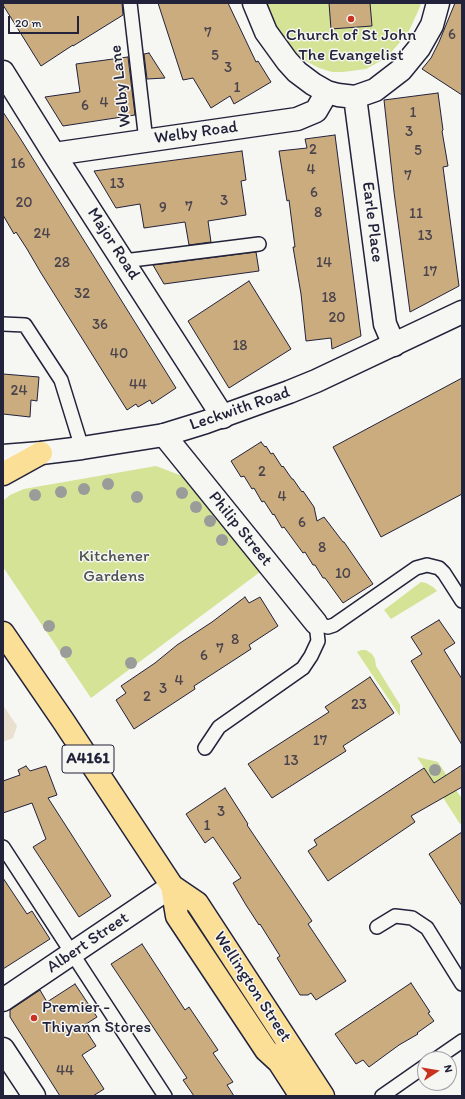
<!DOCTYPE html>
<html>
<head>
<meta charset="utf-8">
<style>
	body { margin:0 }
	#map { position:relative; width:465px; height:1099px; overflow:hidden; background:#f6f6f2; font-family:Itim,sans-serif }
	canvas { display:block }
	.frame { position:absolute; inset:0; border:4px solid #22223b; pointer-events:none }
	.north { position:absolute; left:417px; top:1051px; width:40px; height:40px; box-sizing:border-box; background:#f6f6f2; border:1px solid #a1a1a9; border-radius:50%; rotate:78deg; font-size:11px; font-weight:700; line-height:16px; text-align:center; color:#22223b }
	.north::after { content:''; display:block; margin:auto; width:14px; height:18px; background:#c8321e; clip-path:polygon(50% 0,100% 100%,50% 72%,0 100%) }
	.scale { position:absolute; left:8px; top:16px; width:71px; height:18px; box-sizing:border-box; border:2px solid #22223b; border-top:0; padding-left:5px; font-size:12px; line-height:14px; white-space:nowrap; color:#22223b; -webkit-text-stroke:3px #f6f6f2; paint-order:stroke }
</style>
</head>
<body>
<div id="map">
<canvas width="465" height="1099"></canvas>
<div class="frame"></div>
<div class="north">N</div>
<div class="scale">20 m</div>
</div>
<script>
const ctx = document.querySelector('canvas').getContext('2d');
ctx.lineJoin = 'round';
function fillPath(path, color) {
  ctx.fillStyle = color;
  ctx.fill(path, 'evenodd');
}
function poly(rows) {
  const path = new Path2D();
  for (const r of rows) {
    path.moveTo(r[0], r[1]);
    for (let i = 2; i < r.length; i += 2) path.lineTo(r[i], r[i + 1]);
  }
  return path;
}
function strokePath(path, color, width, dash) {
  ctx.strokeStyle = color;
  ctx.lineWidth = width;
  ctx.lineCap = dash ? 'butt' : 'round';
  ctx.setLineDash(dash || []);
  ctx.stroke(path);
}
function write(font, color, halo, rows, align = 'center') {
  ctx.font = font + ' Itim,sans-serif';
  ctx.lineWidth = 3;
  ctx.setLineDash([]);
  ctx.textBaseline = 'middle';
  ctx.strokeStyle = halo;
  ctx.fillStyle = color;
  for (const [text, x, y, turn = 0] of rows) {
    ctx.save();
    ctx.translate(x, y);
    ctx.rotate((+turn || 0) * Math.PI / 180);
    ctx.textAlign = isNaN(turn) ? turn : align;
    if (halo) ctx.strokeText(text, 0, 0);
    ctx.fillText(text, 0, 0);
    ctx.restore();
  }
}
fillPath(poly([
	[3,705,17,726,13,738,3,742]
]), '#e9e0d0');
fillPath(poly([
	[267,3,421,3,419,9,408,33,386,58,366,69,343,72,332,72,319,68,306,61,293,49,280,34],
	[156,466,182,476,260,572,91,698,3,567,3,501,10,495,24,489],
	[421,582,426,583,433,587,437,591,391,619,384,610],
	[361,650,366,650,372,654,375,659,376,666,400,705,400,716,357,652],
	[417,757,438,762,462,799,462,822,460,824]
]), '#d4e396');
const building = poly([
	[3,3,122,3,123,15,73,46,73,45,41,66,3,5,3,3],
	[158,3,228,3,256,62,258,61,271,82,234,104,230,96,211,108,193,78,183,80,158,3],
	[329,3,370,3,372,26,331,29,329,3],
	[455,3,462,3,462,95,422,69,431,58,439,42,455,3],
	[149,53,165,78,147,79,144,54,149,53],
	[128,57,135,115,63,126,45,97,80,92,76,64,128,57],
	[438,93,443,130,442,131,448,166,443,167,459,286,410,312,394,192,384,100,438,93],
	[3,112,20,138,176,388,152,404,150,400,138,407,136,404,127,410,41,273,27,249,16,232,14,234,3,215,3,112],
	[335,135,361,336,332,349,331,338,306,341,301,294,293,247,295,247,289,200,287,201,279,151,307,148,305,139,335,135],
	[242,151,246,180,241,181,246,215,208,221,211,242,189,245,185,222,144,228,140,204,116,208,94,171,242,151],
	[256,252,259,271,164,284,153,265,256,252],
	[249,281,291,349,229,388,188,321,249,281],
	[3,374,39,377,37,401,31,400,30,417,3,414,3,374],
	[462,378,462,494,381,537,333,447,462,378],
	[261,442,265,447,266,446,271,454,273,453,282,467,283,466,292,479,293,479,302,492,303,491,314,507,317,521,324,517,343,542,344,542,373,584,343,603,325,578,323,578,315,565,313,565,305,552,303,553,284,527,282,528,274,514,273,515,264,501,262,502,254,488,252,489,244,476,241,477,231,461,261,442],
	[245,597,249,603,260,597,278,626,249,645,251,649,194,686,195,689,134,729,116,700,126,693,121,686,155,663,177,645,212,622,245,597],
	[439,620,455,643,444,650,462,679,462,745,411,661,422,654,411,637,439,620],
	[370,677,394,713,343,746,346,751,272,798,248,764,329,712,325,707,370,677],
	[462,765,462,787,411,816,415,822,328,881,308,851,317,845,314,840,424,768,434,783,462,765],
	[26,766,30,771,46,766,57,795,48,798,111,896,79,917,33,847,46,839,32,803,3,813,3,781,20,775,18,770,26,766],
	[225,788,248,824,247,825,312,921,308,924,346,981,316,1000,311,993,308,995,300,995,277,958,280,956,260,924,259,925,246,905,233,883,241,878,213,837,205,843,186,814,225,788],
	[462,832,462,906,429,854,462,832],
	[3,878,27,914,32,911,50,939,3,969,3,878],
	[142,944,185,1010,189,1007,218,1050,213,1053,233,1082,227,1085,234,1096,194,1096,183,1080,187,1078,111,964,142,944],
	[411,983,430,1012,428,1013,434,1021,417,1033,418,1034,399,1045,369,1067,363,1060,356,1064,335,1034,411,983],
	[75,984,97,1017,83,1026,96,1046,82,1055,104,1089,93,1096,60,1096,10,1017,10,1010,40,990,47,1002,75,984]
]);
fillPath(building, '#caac7f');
strokePath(building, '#22223b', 1);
const lane = poly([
	[130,3,146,141],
	[124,261,259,244],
	[3,324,25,325,61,380,82,448],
	[205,748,219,727,303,668,311,656,318,641,316,623,328,627,334,625,416,568,427,565,439,568,444,573,462,601],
	[3,847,165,1096],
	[377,927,395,916,412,918,427,928,462,984],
	[436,1059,462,1041],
	[382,1096,425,1066]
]);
const street = poly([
	[254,3,266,32,287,61,297,72,313,84,327,92,338,95,355,97,375,90,401,70,419,48,432,25,438,3],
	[3,72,54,154,223,417],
	[355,97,385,324,394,345],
	[54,154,297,119,316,111,327,92],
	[164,435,316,623],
	[3,1000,172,886],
	[3,1049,34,1096]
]);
const secondary = poly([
	[3,456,41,453,82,448,164,435,206,422,289,392,316,381,462,312]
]);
const primary = poly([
	[3,474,41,453],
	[3,633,64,722,172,886,197,903,323,1096],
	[172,886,177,916,266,1050,279,1062,301,1096]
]);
strokePath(lane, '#22223b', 16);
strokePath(street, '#22223b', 25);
strokePath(secondary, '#22223b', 25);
strokePath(primary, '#22223b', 25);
strokePath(lane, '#f6f6f2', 13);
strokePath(street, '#f6f6f2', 22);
strokePath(secondary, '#f6f6f2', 22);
strokePath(primary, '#fbdf96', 22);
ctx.fillStyle = '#9a9c9a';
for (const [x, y] of [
	[108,484],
	[84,489],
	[61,492],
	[182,493],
	[35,495],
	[137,497],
	[196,507],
	[210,521],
	[222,540],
	[49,626],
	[66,652],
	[131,663],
	[435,770]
]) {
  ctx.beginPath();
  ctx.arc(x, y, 6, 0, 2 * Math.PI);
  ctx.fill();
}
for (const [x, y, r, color] of [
	[351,19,4,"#c8321e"],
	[34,1018,4,"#c8321e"]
]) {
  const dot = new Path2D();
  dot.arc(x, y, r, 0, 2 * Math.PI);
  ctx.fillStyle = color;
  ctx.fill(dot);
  strokePath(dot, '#f6f6f2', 1.5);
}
write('15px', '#4c444c', null, [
	["7",208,33],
	["6",452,35],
	["5",215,56],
	["3",228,68],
	["1",237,88],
	["4",104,103],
	["6",85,106],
	["1",413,113],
	["3",409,132],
	["2",313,150],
	["5",418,151],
	["16",18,164],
	["4",311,170],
	["7",408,176],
	["13",117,184],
	["6",314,193],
	["3",224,201],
	["20",24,203],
	["7",189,207],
	["9",163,208],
	["8",318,213],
	["11",416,214],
	["24",42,234],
	["13",425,236],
	["28",62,263],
	["14",324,263],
	["17",430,272],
	["32",82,294],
	["18",329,298],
	["20",337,318],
	["36",100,325],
	["18",240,346],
	["40",119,354],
	["44",138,385],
	["24",19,391],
	["2",262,472],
	["4",282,497],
	["6",302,523],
	["8",322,548],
	["10",343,574],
	["8",235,640],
	["7",220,649],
	["6",204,656],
	["4",179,681],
	["3",163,689],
	["2",147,697],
	["23",359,705],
	["17",320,741],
	["13",291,761],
	["3",221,812],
	["1",207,826],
	["44",65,1071]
]);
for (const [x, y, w] of [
	[88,759,52]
]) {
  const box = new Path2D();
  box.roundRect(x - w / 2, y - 14, w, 28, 3);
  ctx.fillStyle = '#f6f6f2';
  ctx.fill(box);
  strokePath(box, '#22223b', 1);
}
write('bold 16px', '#22223b', null, [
	["A4161",88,759]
]);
write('17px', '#22223b', '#f6f6f2', [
	["Church of St John",351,36],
	["The Evangelist",351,56],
	["Premier -",42,1008,"left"],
	["Thiyann Stores",42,1028,"left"]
]);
write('17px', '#22223b', '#f6f6f2', [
	["Welby Lane",121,86,-97],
	["Welby Road",196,133,-8],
	["Earle Place",372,222,83],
	["Major Road",113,244,57],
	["Leckwith Road",240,409,-19],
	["Philip Street",240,529,51],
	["Albert Street",88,943,-34],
	["Wellington Street",252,987,57]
]);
write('17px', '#4e5252', '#f6f6f2', [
	["Kitchener",114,557],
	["Gardens",114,577]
]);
</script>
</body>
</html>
